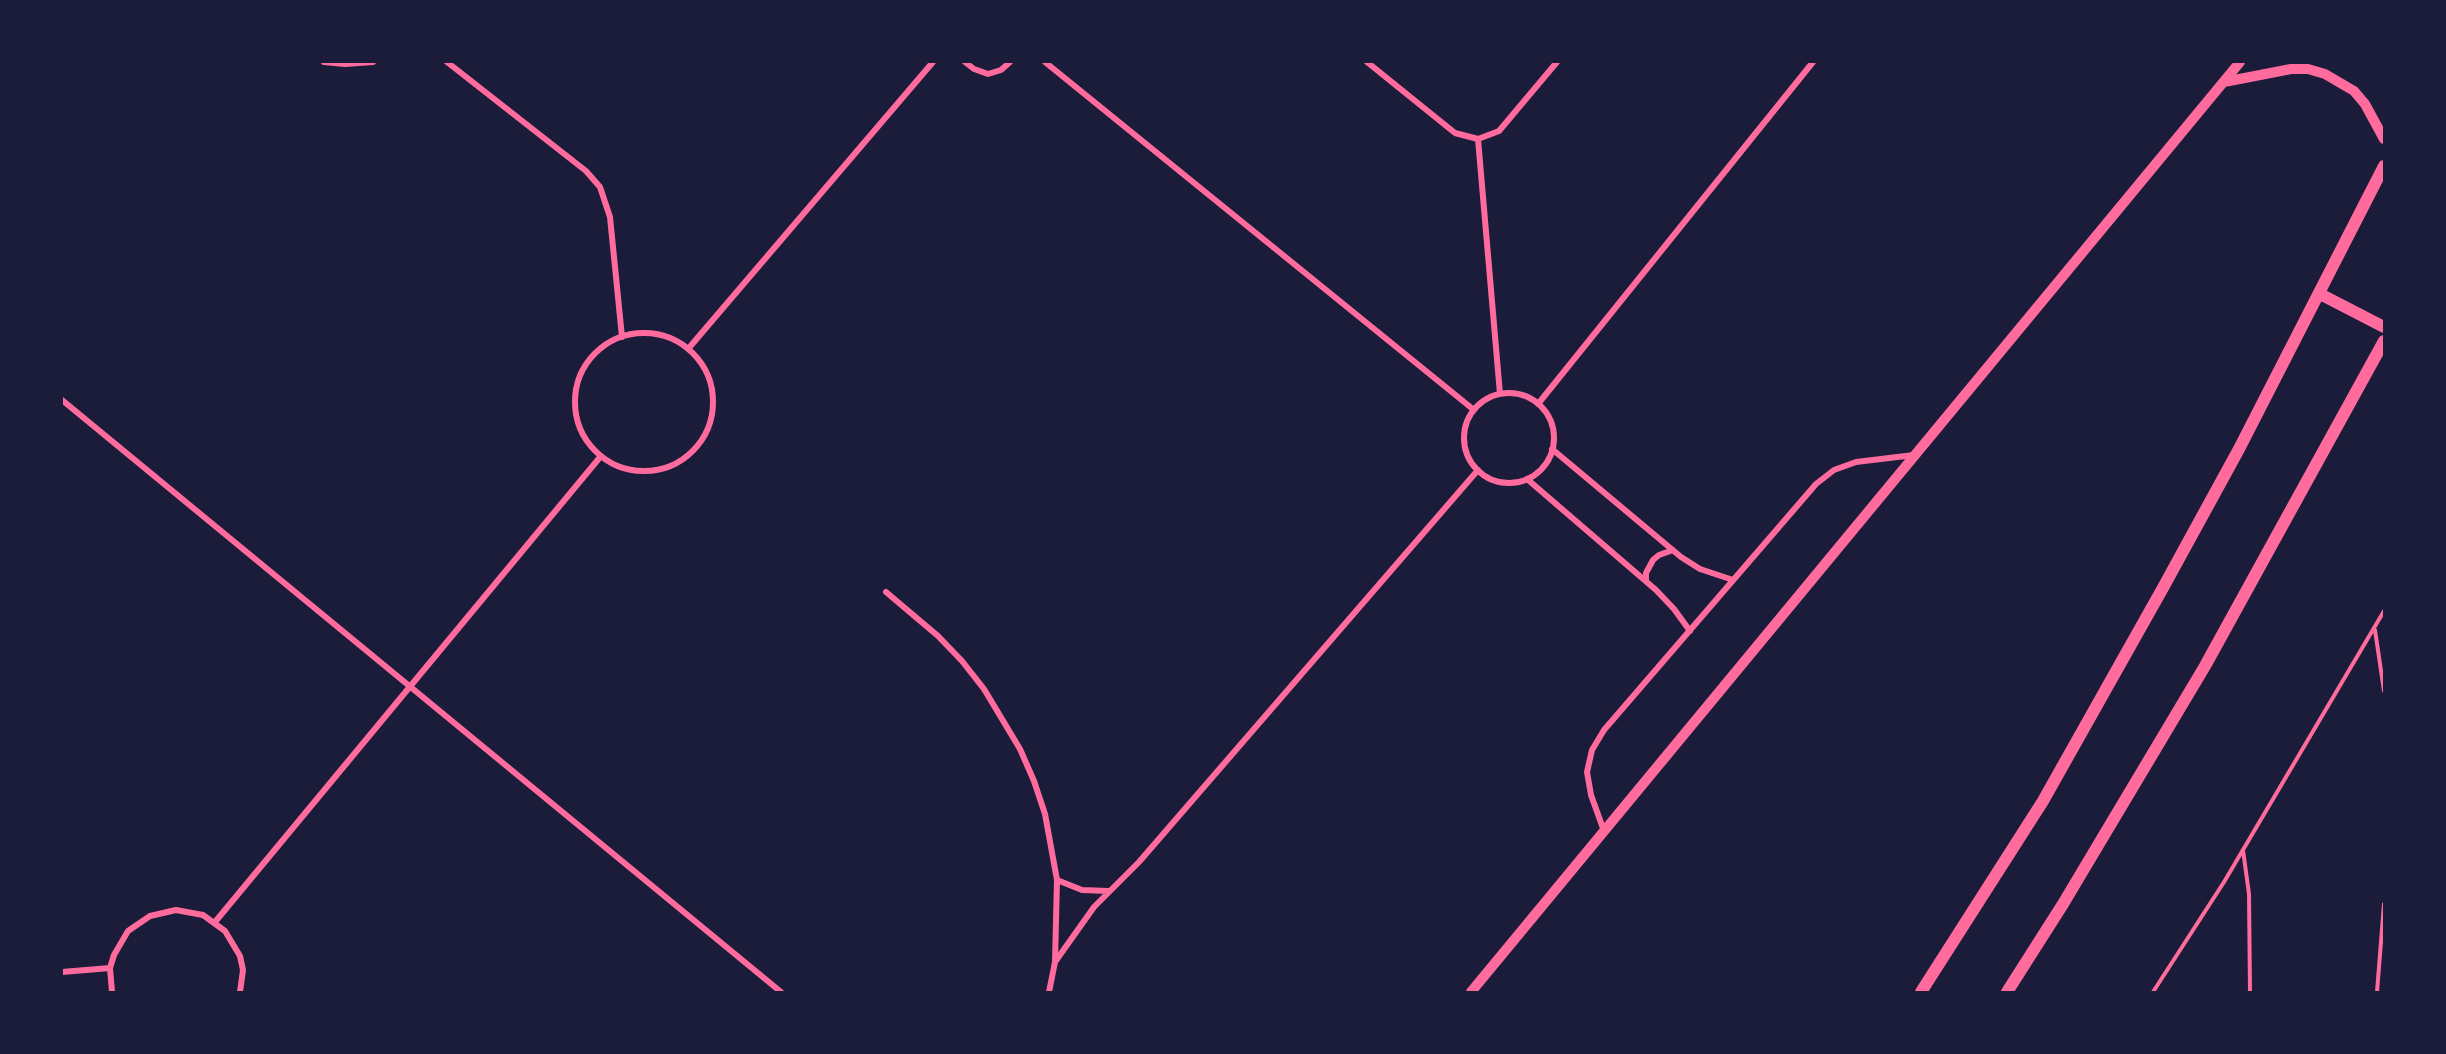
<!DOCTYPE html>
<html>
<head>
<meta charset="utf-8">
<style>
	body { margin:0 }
	#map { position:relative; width:2446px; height:1054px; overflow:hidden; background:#1b1b3a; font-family:"IBM Plex Sans",sans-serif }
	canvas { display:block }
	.frame { position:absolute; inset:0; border:63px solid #1b1b3a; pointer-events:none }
</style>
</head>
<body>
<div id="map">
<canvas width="2446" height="1054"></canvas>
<div class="frame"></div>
</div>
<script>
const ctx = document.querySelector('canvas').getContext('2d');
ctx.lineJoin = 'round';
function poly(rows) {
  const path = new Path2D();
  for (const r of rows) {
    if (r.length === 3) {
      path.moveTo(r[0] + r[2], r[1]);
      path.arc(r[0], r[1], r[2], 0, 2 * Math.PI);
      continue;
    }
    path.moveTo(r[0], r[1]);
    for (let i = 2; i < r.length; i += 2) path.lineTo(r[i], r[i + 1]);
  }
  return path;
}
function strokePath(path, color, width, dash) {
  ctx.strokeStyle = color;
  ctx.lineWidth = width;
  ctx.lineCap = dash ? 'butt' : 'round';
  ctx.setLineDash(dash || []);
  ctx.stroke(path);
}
strokePath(poly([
	[2375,630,2384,691],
	[2243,850,2249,894,2250,992],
	[2153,992,2224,882,2384,611],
	[2377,992,2384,904]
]), '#ff6b9d', 4);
strokePath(poly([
	[324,62,345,64,373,62],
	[447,62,586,171,600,187,610,217,622,337],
	[965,62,974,69,988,74,1001,70,1010,62],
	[1045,62,1474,410],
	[1367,62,1455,133,1478,139,1499,131,1557,62],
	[1478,139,1500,394],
	[644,402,69],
	[688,349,933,62],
	[1509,438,45],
	[62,400,781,992],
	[1538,404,1813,62],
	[1552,449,1681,557,1700,569,1733,580],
	[1527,479,1656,590,1674,609,1690,631],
	[1646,581,1646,573,1653,560,1659,555,1673,550],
	[886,592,938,636,962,661,984,689,1020,749,1034,781,1045,814,1057,880,1055,962,1049,992],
	[1604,831,1591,795,1587,772,1592,750,1604,730,1816,484,1834,470,1856,462,1914,455],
	[1057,880,1082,890,1108,891],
	[215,922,601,456],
	[1055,962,1094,907,1139,862,1478,470],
	[62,972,110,968],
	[112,992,110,968,114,955,128,931,150,916,176,910,203,915,225,931,240,956,243,970,240,992]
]), '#ff6b9d', 6);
strokePath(poly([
	[2224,82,2291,69,2308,69,2325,74,2354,91,2365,104,2384,139],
	[1471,992,2240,62]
]), '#ff6b9d', 10);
strokePath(poly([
	[2320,294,2384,327],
	[1921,992,2043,801,2164,586,2239,449,2384,166],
	[2007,992,2063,904,2205,666,2384,341]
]), '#ff6b9d', 12);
</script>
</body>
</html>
